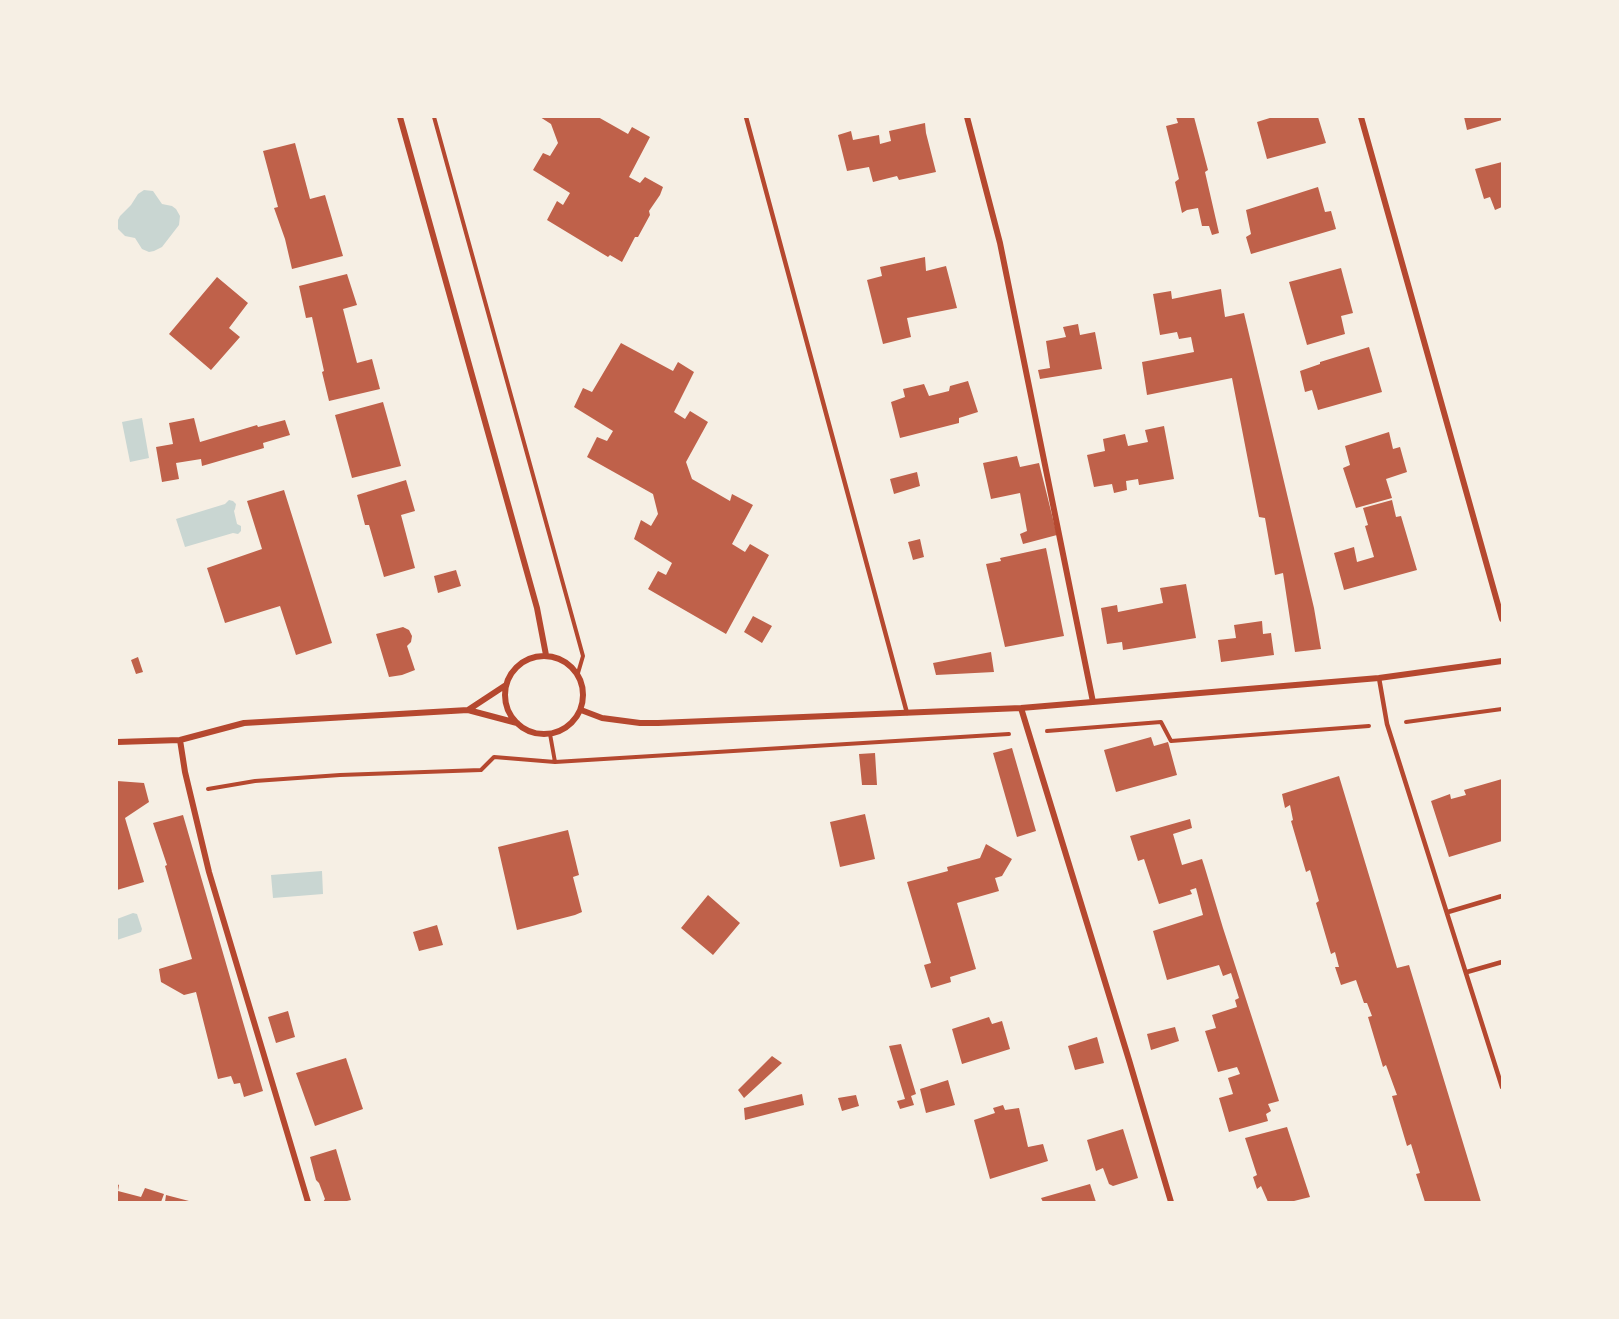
<!DOCTYPE html>
<html>
<head>
<meta charset="utf-8">
<style>
	body { margin:0 }
	#map { position:relative; width:1619px; height:1319px; overflow:hidden; background:#f6efe4; font-family:"Asap Condensed",sans-serif }
	canvas { display:block }
	.frame { position:absolute; inset:0; border:118px solid #f6efe4; pointer-events:none }
</style>
</head>
<body>
<div id="map">
<canvas width="1619" height="1319"></canvas>
<div class="frame"></div>
</div>
<script>
const ctx = document.querySelector('canvas').getContext('2d');
ctx.lineJoin = 'round';
function fillPath(path, color) {
  ctx.fillStyle = color;
  ctx.fill(path, 'evenodd');
}
function poly(rows) {
  const path = new Path2D();
  for (const r of rows) {
    if (r.length === 3) {
      path.moveTo(r[0] + r[2], r[1]);
      path.arc(r[0], r[1], r[2], 0, 2 * Math.PI);
      continue;
    }
    path.moveTo(r[0], r[1]);
    for (let i = 2; i < r.length; i += 2) path.lineTo(r[i], r[i + 1]);
  }
  return path;
}
function strokePath(path, color, width, dash) {
  ctx.strokeStyle = color;
  ctx.lineWidth = width;
  ctx.lineCap = dash ? 'butt' : 'round';
  ctx.setLineDash(dash || []);
  ctx.stroke(path);
}
fillPath(poly([
	[144,190,153,191,162,204,172,206,176,209,180,216,179,225,162,247,154,251,149,252,142,249,135,238,125,236,117,228,117,222,120,216,131,205,138,194],
	[142,418,149,458,130,462,122,422],
	[229,500,233,501,236,504,235,509,234,511,237,524,241,526,241,531,238,534,233,533,185,547,176,519,225,504],
	[322,871,323,894,273,898,271,875],
	[133,913,137,914,142,929,141,932,117,940,117,919]
]), '#c9d6d2');
fillPath(poly([
	[540,117,598,117,628,134,632,127,650,137,629,177,640,183,645,177,663,187,660,195,649,211,650,215,638,237,635,237,622,262,610,255,608,257,547,220,557,201,563,205,570,193,533,170,543,153,550,156,558,143,551,124],
	[1176,117,1194,117,1208,170,1205,172,1219,233,1212,235,1209,226,1202,226,1198,208,1187,210,1182,213,1175,182,1179,179,1166,126,1178,123],
	[1273,117,1318,117,1326,143,1267,159,1257,122],
	[1464,117,1502,117,1502,120,1467,130],
	[925,123,926,133,936,172,899,180,897,176,873,182,869,167,847,171,838,135,851,131,853,140,879,135,880,144,891,141,889,131],
	[295,143,310,199,325,195,343,256,292,269,285,239,274,208,278,207,263,151],
	[1502,162,1502,207,1495,210,1490,197,1484,199,1475,169],
	[1318,187,1325,212,1331,211,1336,229,1251,254,1246,237,1251,234,1246,210],
	[925,257,926,271,946,266,957,308,907,318,911,337,883,344,867,280,882,276,880,267],
	[1341,268,1353,313,1341,316,1345,334,1307,345,1289,282],
	[347,274,357,305,343,309,357,363,372,359,380,389,329,401,322,372,324,371,312,317,306,318,299,286],
	[217,277,248,303,229,328,240,337,211,370,169,334],
	[1221,289,1225,317,1244,313,1314,608,1321,649,1295,652,1283,573,1275,575,1265,518,1259,517,1232,378,1147,395,1142,362,1194,352,1191,337,1179,339,1177,332,1160,335,1153,294,1171,291,1172,299],
	[1078,324,1080,335,1095,332,1102,369,1040,379,1038,370,1050,368,1046,341,1066,337,1063,327],
	[621,343,673,371,678,362,694,372,674,412,685,419,690,411,708,422,686,462,692,479,730,501,732,494,753,505,732,544,745,552,750,544,769,555,726,634,648,589,658,571,666,575,672,563,634,539,641,520,651,526,658,514,653,494,587,457,597,437,607,441,613,431,574,407,583,388,592,392],
	[1369,347,1382,392,1318,410,1312,390,1305,392,1300,371,1320,364,1320,362],
	[968,381,978,412,959,418,959,423,900,438,891,402,905,397,903,389,924,384,929,396,949,391,950,386],
	[383,402,401,466,352,478,335,415],
	[194,418,200,442,257,425,258,427,285,420,290,435,263,443,264,448,202,466,201,459,176,463,179,479,162,482,156,447,173,444,169,423],
	[1164,426,1174,479,1139,485,1138,479,1126,481,1127,490,1114,493,1112,484,1094,487,1087,455,1105,451,1103,439,1125,434,1128,446,1148,442,1145,430],
	[1389,432,1393,449,1400,447,1407,472,1386,479,1392,498,1356,508,1343,468,1350,465,1345,446],
	[1017,456,1020,467,1039,463,1057,535,1023,544,1020,534,1027,531,1020,493,991,499,983,463],
	[917,472,920,486,894,494,890,479],
	[406,480,415,511,401,515,415,568,384,577,369,525,365,525,357,495],
	[284,490,332,643,296,655,280,606,225,623,207,568,262,549,247,501],
	[1392,500,1396,517,1401,516,1417,570,1344,590,1334,553,1354,547,1357,562,1374,557,1365,526,1368,525,1363,508],
	[920,539,924,557,913,560,908,542],
	[1046,548,1064,636,1005,647,986,564,1001,561,1000,558],
	[456,570,461,586,438,593,434,576],
	[1186,584,1196,638,1123,650,1122,642,1107,644,1101,608,1117,605,1118,612,1163,603,1160,588],
	[753,616,772,626,762,643,744,632],
	[1262,621,1263,634,1271,633,1274,655,1221,662,1218,640,1236,638,1234,625],
	[403,627,409,630,412,636,411,642,407,646,415,670,402,675,389,677,376,634],
	[991,652,994,672,936,675,933,663],
	[138,657,143,672,136,674,131,660],
	[1151,737,1154,746,1168,742,1177,775,1116,792,1104,750],
	[1012,748,1036,831,1017,837,993,753],
	[875,753,877,785,862,785,859,754],
	[1339,776,1397,968,1409,965,1481,1202,1425,1202,1416,1174,1420,1173,1411,1144,1407,1146,1392,1096,1397,1095,1386,1065,1383,1067,1368,1017,1372,1016,1367,1003,1364,1003,1356,980,1341,985,1335,967,1339,967,1335,952,1331,954,1316,903,1319,901,1310,870,1306,872,1291,821,1293,820,1290,805,1285,808,1282,794],
	[1502,779,1502,841,1449,857,1431,801,1450,794,1451,799,1466,795,1464,790],
	[117,781,144,783,149,802,125,818,144,882,117,890],
	[865,814,875,859,840,867,830,822],
	[183,815,263,1091,244,1097,240,1083,234,1084,231,1076,218,1079,196,992,184,995,161,982,159,969,192,959,165,866,167,865,153,823],
	[1190,819,1192,828,1173,834,1182,865,1202,859,1204,865,1223,928,1279,1101,1268,1104,1271,1111,1266,1114,1268,1121,1229,1132,1219,1098,1233,1094,1228,1078,1240,1074,1237,1067,1218,1072,1205,1031,1216,1028,1212,1015,1237,1007,1235,1000,1239,998,1231,973,1223,976,1219,965,1167,980,1153,931,1203,915,1196,888,1190,890,1192,894,1159,904,1144,859,1138,861,1130,836],
	[568,830,579,875,573,877,582,912,575,915,517,930,498,847],
	[986,844,1012,859,1002,876,995,878,999,891,957,903,976,969,950,977,951,982,931,988,924,965,931,963,907,882,948,871,947,867,980,858],
	[708,895,740,923,713,955,681,928],
	[437,925,443,945,419,951,413,932],
	[288,1011,295,1037,276,1043,268,1017],
	[989,1017,992,1024,1002,1021,1010,1049,962,1064,952,1029],
	[1175,1027,1179,1041,1151,1050,1147,1034],
	[1097,1037,1104,1063,1075,1070,1068,1046],
	[901,1044,916,1094,911,1096,914,1105,900,1109,897,1101,905,1099,889,1046],
	[772,1056,782,1063,744,1098,738,1090],
	[346,1058,363,1109,315,1126,296,1073],
	[948,1080,955,1105,926,1113,920,1089],
	[802,1094,804,1105,745,1120,744,1108],
	[856,1095,859,1106,842,1111,838,1098],
	[1003,1105,1005,1110,1019,1108,1028,1147,1043,1144,1048,1161,990,1179,974,1120,995,1113,993,1108],
	[1287,1127,1310,1197,1290,1202,1268,1202,1261,1186,1257,1189,1253,1177,1257,1175,1245,1138],
	[1123,1129,1138,1178,1113,1186,1109,1184,1103,1168,1096,1171,1087,1140],
	[336,1149,351,1200,343,1202,323,1202,325,1199,319,1183,316,1180,310,1157],
	[117,1184,119,1185,118,1191,141,1197,145,1188,164,1194,161,1202,117,1202],
	[1090,1184,1096,1202,1043,1202,1041,1198],
	[166,1195,189,1201,189,1202,165,1202]
]), '#bf614a');
strokePath(poly([
	[434,117,583,656,578,673],
	[1406,722,1502,709],
	[1047,731,1161,722,1171,741,1369,726],
	[550,734,555,762],
	[208,789,255,781,340,775,481,770,494,757,555,762,1009,734]
]), '#b5482f', 4);
strokePath(poly([
	[746,117,907,713],
	[1379,678,1387,724,1502,1087],
	[1448,912,1502,896],
	[1467,972,1502,962]
]), '#b5482f', 4.5);
strokePath(poly([
	[400,117,537,608,546,655],
	[967,117,1000,243,1093,702],
	[1361,117,1502,619],
	[544,695,39],
	[1021,708,1129,1060,1171,1202],
	[468,710,506,685],
	[581,710,602,718,640,723,658,723,1021,708,1379,678,1502,661],
	[180,740,185,772,209,872,308,1202],
	[117,742,180,740,244,723,468,710,517,723]
]), '#b5482f', 6);
</script>
</body>
</html>
